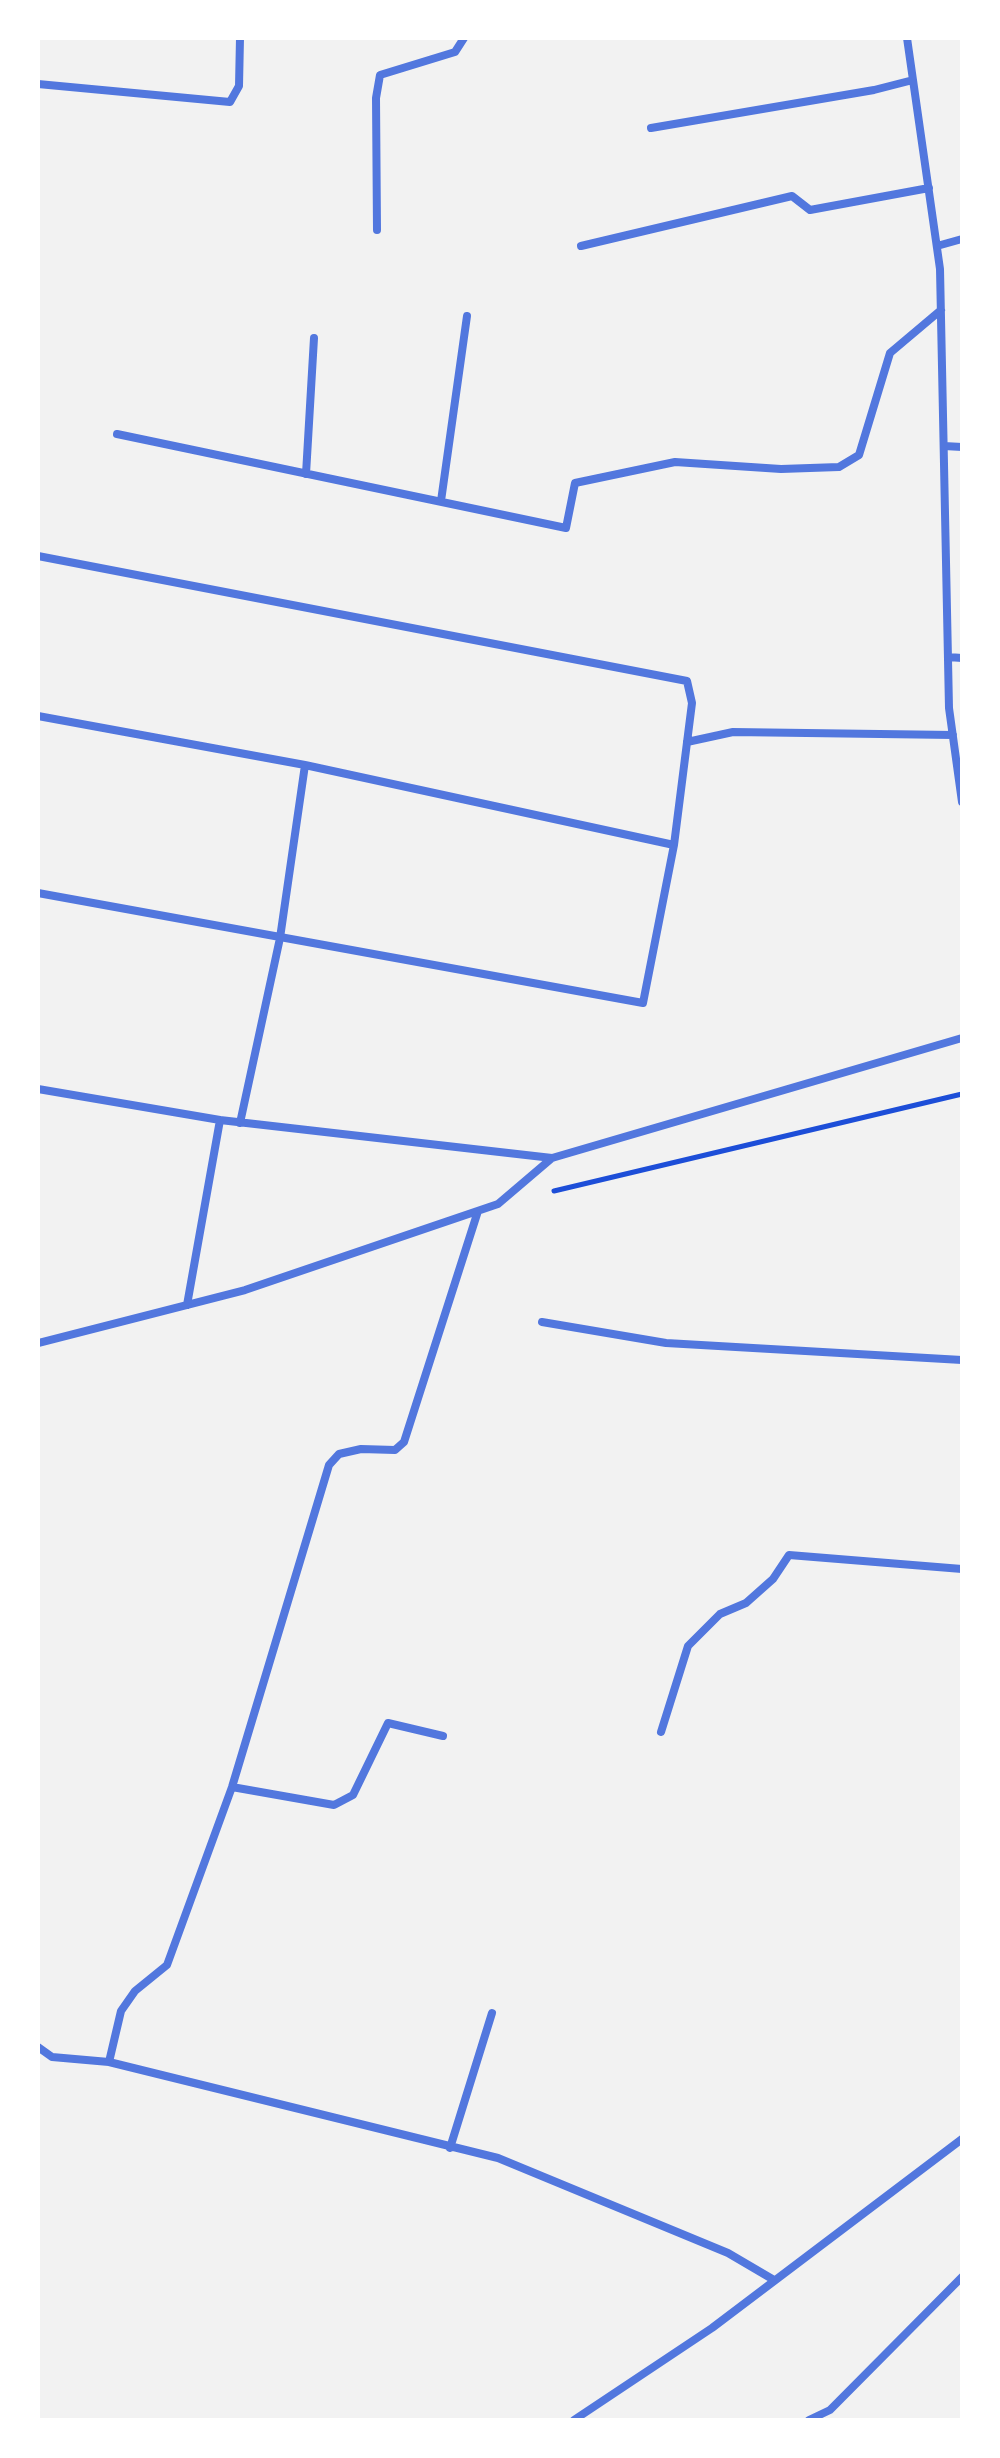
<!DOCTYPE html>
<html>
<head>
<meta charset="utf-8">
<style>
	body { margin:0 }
	#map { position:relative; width:1000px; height:2458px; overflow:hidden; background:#f2f2f2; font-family:Ubuntu,sans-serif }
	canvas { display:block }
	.frame { position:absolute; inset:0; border:40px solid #fff; pointer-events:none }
</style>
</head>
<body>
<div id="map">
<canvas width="1000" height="2458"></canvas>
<div class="frame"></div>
</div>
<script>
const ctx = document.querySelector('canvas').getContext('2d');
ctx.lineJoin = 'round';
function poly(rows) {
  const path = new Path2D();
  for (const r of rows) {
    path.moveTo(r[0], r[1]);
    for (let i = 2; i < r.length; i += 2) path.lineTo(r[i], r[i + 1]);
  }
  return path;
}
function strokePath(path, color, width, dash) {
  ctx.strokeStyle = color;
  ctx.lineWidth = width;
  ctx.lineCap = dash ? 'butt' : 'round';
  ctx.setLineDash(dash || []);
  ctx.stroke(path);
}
strokePath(poly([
	[554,1191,962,1094]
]), '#1d4ed8', 5);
strokePath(poly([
	[907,38,940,269,949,708,962,802],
	[38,84,230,102,239,86,240,38],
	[651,128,874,90,913,80],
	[377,230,376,98,380,75,455,52,464,38],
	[581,246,792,196,810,210,929,188],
	[937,246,962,239],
	[117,434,566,528,575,483,675,462,781,469,839,467,859,455,890,353,941,310],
	[944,446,962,447],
	[306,474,314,338],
	[441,501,467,316],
	[38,556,687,681,692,703,674,845,643,1003,38,893],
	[948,657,962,658],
	[38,716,305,765,674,845],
	[687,742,733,732,953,735],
	[38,1089,220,1120,552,1158],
	[240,1123,280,938,305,765],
	[187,1305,220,1120],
	[542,1322,666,1343,962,1360],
	[38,1343,245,1290,498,1204,552,1158,962,1038],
	[661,1732,688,1646,720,1614,746,1603,773,1579,789,1555,962,1569],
	[232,1787,334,1805,353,1795,388,1723,443,1736],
	[38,2047,52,2057,109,2062,498,2158,728,2253,774,2280],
	[109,2062,121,2011,135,1991,167,1965,232,1787,329,1465,339,1454,361,1449,395,1450,404,1442,478,1211],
	[450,2148,492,2013],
	[574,2420,712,2328,962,2139],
	[809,2420,830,2410,962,2277]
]), '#5277de', 8);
</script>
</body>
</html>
